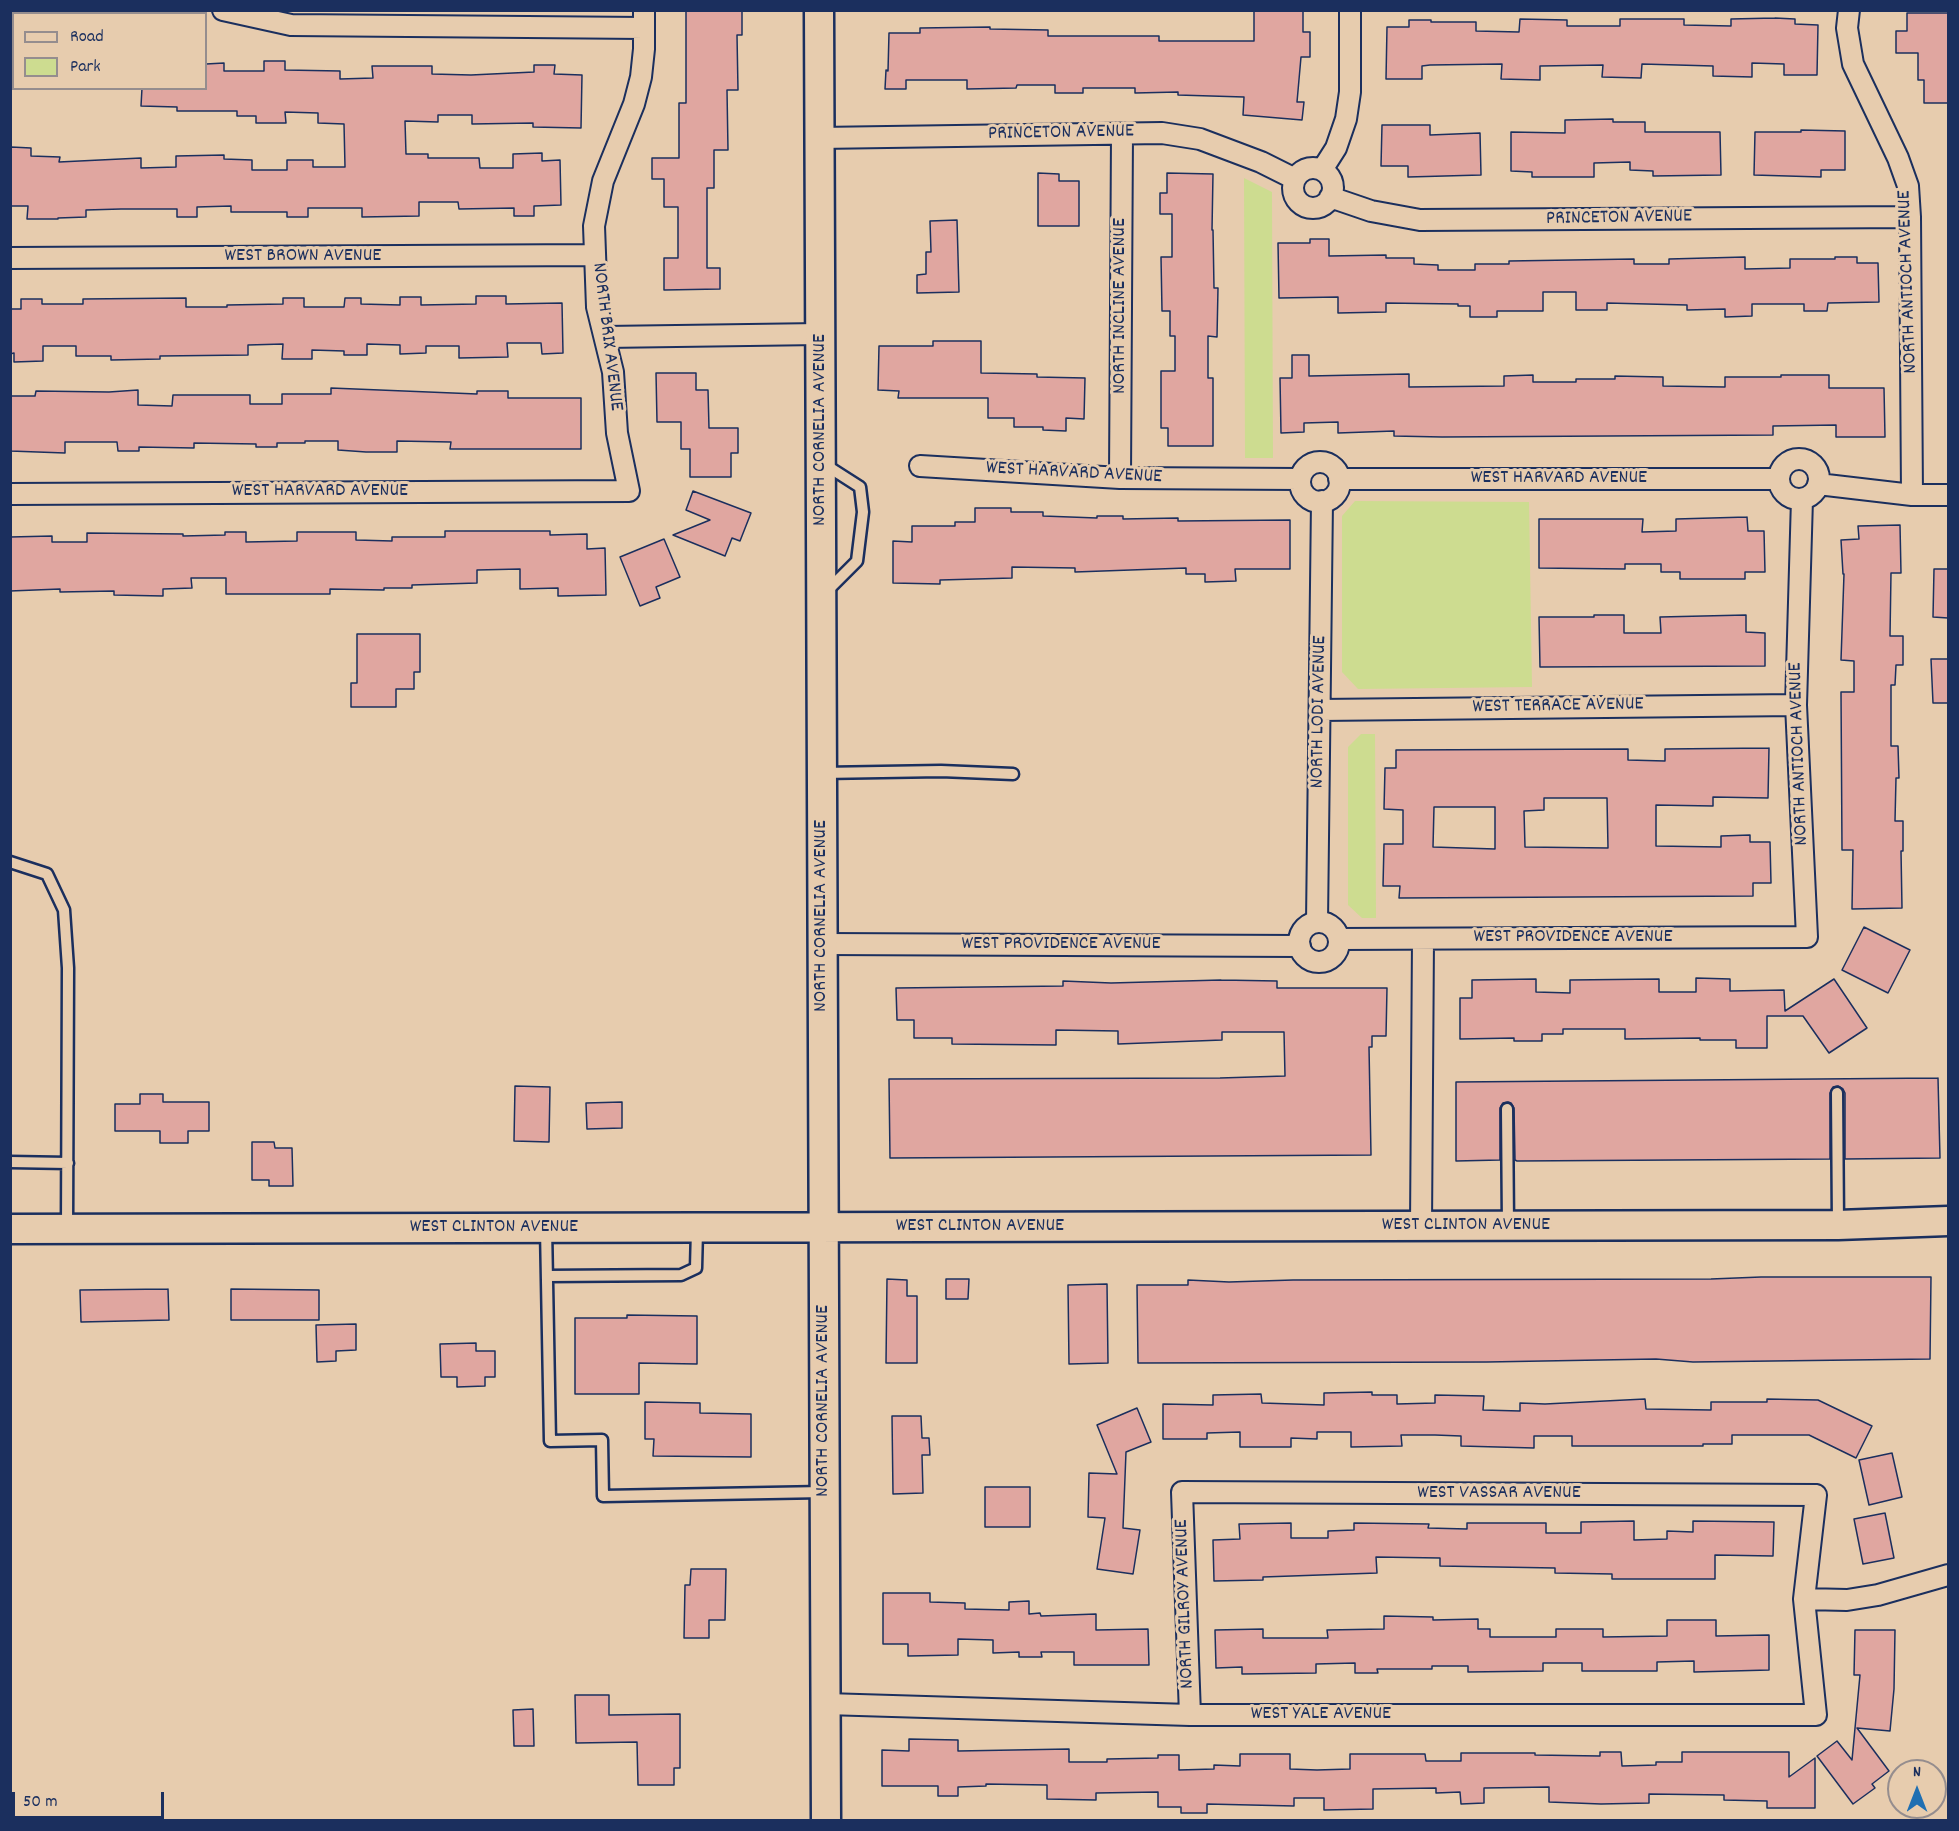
<!DOCTYPE html>
<html>
<head>
<meta charset="utf-8">
<style>
	body { margin:0 }
	#map { position:relative; width:1959px; height:1831px; overflow:hidden; background:#e7ccae; font-family:Dekko,sans-serif }
	canvas { display:block }
	.frame { position:absolute; inset:0; border:12px solid #1b2f5e; pointer-events:none }
	.legend { position:absolute; left:12px; top:12px; width:195px; height:78px; box-sizing:border-box; background:#e7ccae; border:2px solid #958d8e; margin:0; padding:8px 10px; list-style:none; font-size:18px; color:#1b2f5e }
	.legend li { display:flex; align-items:center; gap:12px; height:30px }
	.legend b { width:30px; border:2px solid #958d8e }
	.north { position:absolute; left:1887px; top:1759px; width:60px; height:60px; box-sizing:border-box; background:#e7ccae; border:2px solid #958d8e; border-radius:50%; rotate:0deg; font-size:16px; font-weight:700; line-height:24px; text-align:center; color:#1b2f5e }
	.north::after { content:''; display:block; margin:auto; width:21px; height:27px; background:#1f6fb2; clip-path:polygon(50% 0,100% 100%,50% 72%,0 100%) }
	.scale { position:absolute; left:12px; top:1792px; width:152px; height:27px; box-sizing:border-box; border:3px solid #1b2f5e; border-top:0; padding-left:8px; font-size:18px; line-height:21px; white-space:nowrap; color:#1b2f5e; -webkit-text-stroke:4px #e7ccae; paint-order:stroke }
</style>
</head>
<body>
<div id="map">
<canvas width="1959" height="1831"></canvas>
<div class="frame"></div>
<ul class="legend">
<li><b style="height:8px;background:#e7ccae"></b>Road</li>
<li><b style="height:16px;background:#cddc90"></b>Park</li>
</ul>
<div class="north">N</div>
<div class="scale">50 m</div>
</div>
<script>
const ctx = document.querySelector('canvas').getContext('2d');
ctx.lineJoin = 'round';
function fillPath(path, color) {
  ctx.fillStyle = color;
  ctx.fill(path, 'evenodd');
}
function poly(rows) {
  const path = new Path2D();
  for (const r of rows) {
    if (r.length === 3) {
      path.moveTo(r[0] + r[2], r[1]);
      path.arc(r[0], r[1], r[2], 0, 2 * Math.PI);
      continue;
    }
    path.moveTo(r[0], r[1]);
    for (let i = 2; i < r.length; i += 2) path.lineTo(r[i], r[i + 1]);
  }
  return path;
}
function strokePath(path, color, width, dash) {
  ctx.strokeStyle = color;
  ctx.lineWidth = width;
  ctx.lineCap = dash ? 'butt' : 'round';
  ctx.setLineDash(dash || []);
  ctx.stroke(path);
}
function write(font, color, halo, rows, align = 'center') {
  ctx.font = font + ' Dekko,sans-serif';
  ctx.lineWidth = 6;
  ctx.setLineDash([]);
  ctx.textBaseline = 'middle';
  ctx.strokeStyle = halo;
  ctx.fillStyle = color;
  for (const [text, x, y, turn = 0] of rows) {
    ctx.save();
    ctx.translate(x, y);
    ctx.rotate((+turn || 0) * Math.PI / 180);
    ctx.textAlign = isNaN(turn) ? turn : align;
    if (halo) ctx.strokeText(text, 0, 0);
    ctx.fillText(text, 0, 0);
    ctx.restore();
  }
}
fillPath(poly([
	[1244,178,1272,192,1273,458,1245,458],
	[1355,501,1529,502,1532,687,1358,689,1342,672,1342,516],
	[1361,734,1375,734,1376,918,1362,918,1348,905,1348,747]
]), '#cddc90');
const building = poly([
	[686,10,742,10,742,35,737,35,738,90,727,90,728,150,714,150,714,188,707,188,707,268,720,268,720,289,664,290,664,258,678,258,678,207,664,207,664,179,652,179,652,158,679,158,679,103,686,103,686,10],
	[1254,10,1303,10,1303,32,1310,32,1310,57,1301,57,1297,102,1304,102,1302,120,1243,115,1244,97,1178,95,1178,92,1135,93,1135,88,1083,88,1083,93,1055,93,1055,85,1017,85,1016,88,967,89,967,80,906,80,906,89,885,89,886,70,888,71,889,33,920,33,920,28,990,27,990,29,1048,30,1048,36,1159,36,1159,41,1254,41,1254,10],
	[1907,13,1948,13,1948,103,1924,103,1924,80,1918,80,1918,53,1896,53,1896,31,1907,31,1907,13],
	[1775,18,1795,19,1795,24,1818,25,1817,75,1784,75,1784,64,1752,63,1752,77,1713,76,1713,66,1642,64,1641,78,1602,77,1603,65,1540,66,1540,80,1501,79,1502,64,1430,65,1422,66,1422,79,1386,79,1387,27,1409,27,1409,20,1431,20,1431,22,1476,22,1476,31,1519,32,1520,19,1567,20,1567,26,1620,26,1620,19,1684,19,1684,25,1731,26,1731,19,1775,18],
	[264,61,285,61,285,70,340,71,340,79,373,78,372,66,432,66,432,74,471,75,534,72,534,65,555,65,554,74,582,75,581,128,533,127,533,123,472,124,472,115,438,115,438,122,405,121,406,154,428,154,428,158,479,158,480,168,513,168,513,154,542,153,542,161,560,160,561,205,534,206,534,216,514,216,514,208,459,209,458,202,419,202,419,216,362,217,362,208,308,208,308,217,287,217,287,212,231,212,231,206,197,207,197,217,177,217,177,209,121,209,86,210,86,217,58,218,58,219,27,219,28,206,10,206,11,147,31,148,31,156,60,157,59,162,141,158,141,168,176,167,176,156,224,155,224,159,252,160,252,170,287,170,287,160,313,160,313,167,345,167,344,124,318,123,318,113,285,112,286,123,256,123,256,116,237,116,237,111,177,111,177,107,141,106,142,88,206,88,206,64,224,63,224,71,264,71,264,61],
	[1613,119,1613,122,1645,122,1645,132,1720,132,1721,175,1653,176,1653,171,1630,170,1630,162,1594,163,1594,177,1532,177,1532,172,1511,171,1511,132,1565,133,1565,120,1613,119],
	[1382,125,1430,125,1430,135,1480,133,1481,175,1408,177,1408,166,1381,166,1382,125],
	[1801,130,1845,131,1845,170,1821,170,1821,177,1754,175,1755,132,1801,132,1801,130],
	[1038,173,1059,174,1059,181,1079,181,1079,226,1038,226,1038,173],
	[1167,173,1213,174,1212,230,1213,230,1214,288,1218,288,1217,337,1208,336,1208,378,1213,378,1213,446,1168,446,1168,428,1161,428,1161,371,1175,371,1175,336,1170,336,1170,311,1162,311,1161,257,1172,257,1172,214,1160,214,1160,193,1167,193,1167,173],
	[957,220,959,292,917,293,917,275,926,274,926,252,931,252,930,221,957,220],
	[1310,239,1329,239,1329,256,1386,255,1386,258,1414,258,1414,264,1438,265,1438,270,1475,270,1475,264,1509,264,1509,261,1634,259,1634,264,1669,264,1669,259,1745,257,1745,269,1790,268,1790,259,1835,259,1835,257,1857,257,1857,263,1878,263,1879,302,1828,303,1827,311,1804,311,1804,304,1752,304,1752,316,1725,317,1725,309,1687,310,1687,305,1607,303,1607,310,1576,310,1576,292,1543,292,1543,311,1497,311,1497,317,1470,317,1470,306,1458,306,1458,304,1386,303,1386,312,1338,313,1338,297,1279,298,1278,243,1310,243,1310,239],
	[476,296,506,296,506,304,562,303,563,353,542,354,541,343,507,343,508,357,459,358,459,346,426,346,426,353,400,354,400,345,367,344,367,355,344,355,344,351,312,350,312,359,282,359,283,344,248,345,248,355,160,356,160,359,111,360,111,356,76,356,76,346,43,346,43,361,14,362,14,353,10,354,10,309,21,309,21,299,42,299,42,304,83,304,83,299,186,298,186,307,227,307,227,305,283,304,283,298,304,298,304,307,344,307,345,298,361,298,361,304,400,305,400,297,421,297,421,305,476,304,476,296],
	[933,341,981,341,981,373,1037,374,1037,377,1085,378,1084,419,1066,418,1066,431,1043,430,1043,427,1014,427,1014,418,988,418,988,398,898,398,899,391,878,390,879,346,933,346,933,341],
	[1292,355,1309,355,1309,376,1409,374,1409,387,1504,386,1504,376,1533,375,1533,382,1576,382,1576,379,1615,379,1615,376,1663,377,1663,386,1725,387,1725,377,1781,377,1781,375,1829,375,1829,388,1884,388,1885,437,1836,437,1836,425,1773,426,1773,435,1442,437,1394,436,1394,431,1338,433,1338,422,1304,423,1304,432,1281,433,1280,378,1292,378,1292,355],
	[656,373,696,373,696,390,708,390,709,428,738,428,738,453,731,453,731,477,690,477,690,449,681,449,681,422,657,422,656,373],
	[331,388,477,394,477,391,508,391,508,398,581,398,581,449,450,449,451,442,397,441,397,452,366,452,338,450,338,441,305,441,305,443,277,443,277,447,256,447,256,444,194,443,194,448,139,447,139,451,118,451,117,442,65,442,65,453,10,451,10,396,35,396,36,391,109,392,138,390,138,405,172,406,173,395,250,395,250,404,282,404,282,394,331,394,331,388],
	[693,491,751,513,740,541,732,538,725,556,673,535,710,520,686,510,693,491],
	[975,508,1011,508,1011,512,1043,512,1043,516,1097,518,1097,516,1123,516,1123,519,1178,518,1178,521,1290,520,1290,569,1235,569,1236,581,1205,582,1205,574,1186,574,1186,568,1075,572,1075,568,1012,567,1012,578,940,580,940,584,893,583,893,541,912,542,912,526,955,526,955,522,975,522,975,508],
	[1747,517,1748,531,1764,531,1765,572,1745,572,1745,579,1680,579,1680,572,1661,572,1661,564,1625,564,1625,569,1539,568,1539,519,1643,519,1642,532,1676,531,1676,519,1747,517],
	[1900,525,1901,573,1891,573,1890,636,1903,636,1903,665,1896,665,1895,685,1891,685,1891,746,1898,746,1899,778,1896,778,1895,821,1903,821,1903,851,1901,851,1902,908,1852,909,1853,850,1842,850,1841,692,1854,692,1854,661,1841,660,1844,574,1843,574,1841,540,1859,539,1858,526,1900,525],
	[445,531,550,531,550,535,587,534,587,549,605,548,606,595,558,596,558,588,520,589,520,569,477,570,477,583,412,585,412,588,384,588,384,590,330,589,330,594,226,594,226,578,191,578,192,588,163,589,163,596,114,595,114,591,60,592,60,589,10,591,10,537,52,536,52,542,87,542,87,533,183,534,183,536,225,535,225,532,246,532,246,542,297,541,297,532,356,532,356,540,392,541,392,537,445,537,445,531],
	[664,539,680,577,656,587,660,598,640,606,620,557,664,539],
	[1934,569,1948,569,1948,618,1933,617,1934,569],
	[1594,615,1624,615,1624,633,1661,633,1660,617,1746,615,1746,632,1765,633,1765,666,1540,667,1539,617,1594,617,1594,615],
	[357,634,420,634,420,672,414,672,414,689,396,689,396,707,351,707,351,683,357,683,357,634],
	[1931,659,1948,659,1948,703,1933,703,1931,659],
	[1769,748,1768,798,1713,797,1713,806,1656,805,1656,846,1721,847,1721,836,1750,835,1750,842,1770,842,1771,883,1753,883,1753,896,1399,898,1400,886,1383,886,1384,844,1403,844,1403,810,1384,809,1385,768,1396,768,1396,750,1628,749,1628,760,1665,761,1665,749,1769,748],
	[1544,798,1607,798,1608,848,1525,847,1524,811,1544,810,1544,798],
	[1434,807,1495,807,1495,849,1433,847,1434,807],
	[1864,927,1910,950,1888,993,1842,970,1864,927],
	[1696,978,1730,979,1730,991,1784,990,1785,1011,1834,979,1867,1028,1829,1053,1803,1016,1767,1016,1767,1048,1736,1048,1736,1040,1700,1040,1700,1038,1625,1039,1625,1029,1563,1029,1563,1034,1542,1034,1542,1041,1514,1041,1514,1038,1460,1039,1460,998,1472,998,1472,980,1536,979,1536,992,1570,993,1570,980,1659,979,1659,992,1696,992,1696,978],
	[1221,980,1277,981,1277,988,1387,988,1386,1036,1372,1036,1372,1047,1369,1047,1371,1155,890,1158,889,1079,1220,1078,1285,1076,1284,1032,1222,1032,1222,1040,1118,1044,1118,1031,1056,1030,1056,1045,952,1044,952,1038,914,1038,914,1020,897,1020,896,988,1063,986,1063,981,1111,983,1221,980],
	[1938,1078,1940,1158,1845,1159,1845,1093,1843,1089,1838,1086,1833,1087,1830,1093,1830,1159,1517,1161,1515,1160,1514,1108,1511,1103,1508,1102,1503,1103,1500,1108,1500,1160,1456,1161,1456,1082,1938,1078],
	[515,1086,550,1087,549,1142,514,1141,515,1086],
	[140,1094,163,1094,163,1102,209,1102,209,1131,188,1131,188,1143,160,1143,160,1131,115,1131,115,1104,140,1104,140,1094],
	[622,1102,622,1128,587,1129,586,1103,622,1102],
	[252,1142,274,1142,275,1148,292,1148,293,1186,269,1186,269,1180,252,1180,252,1142],
	[1761,1277,1931,1277,1930,1359,1693,1362,1656,1359,1487,1362,1138,1363,1137,1285,1188,1285,1188,1280,1229,1282,1293,1280,1711,1279,1761,1277],
	[887,1279,907,1280,907,1296,917,1296,917,1363,886,1363,887,1279],
	[946,1279,969,1279,968,1299,946,1299,946,1279],
	[1107,1284,1108,1363,1069,1364,1068,1285,1107,1284],
	[168,1289,169,1320,81,1322,80,1290,168,1289],
	[231,1289,319,1290,319,1320,231,1320,231,1289],
	[627,1315,697,1316,697,1364,639,1363,639,1394,575,1394,575,1318,627,1318,627,1315],
	[356,1324,356,1350,336,1351,336,1361,317,1362,316,1325,356,1324],
	[476,1343,476,1351,495,1351,495,1377,485,1377,485,1386,457,1387,457,1377,441,1377,440,1344,476,1343],
	[1372,1392,1372,1395,1397,1395,1397,1404,1435,1403,1435,1395,1484,1396,1483,1410,1520,1411,1520,1403,1545,1404,1645,1399,1646,1409,1711,1410,1711,1402,1767,1402,1767,1399,1818,1400,1872,1426,1856,1458,1809,1435,1732,1435,1732,1444,1703,1444,1703,1446,1572,1446,1572,1436,1534,1436,1534,1448,1461,1446,1461,1436,1435,1435,1401,1435,1402,1446,1351,1447,1351,1432,1317,1432,1317,1439,1291,1438,1291,1447,1240,1447,1240,1432,1207,1433,1207,1439,1163,1439,1163,1404,1213,1405,1213,1395,1261,1394,1262,1403,1324,1405,1324,1393,1372,1392],
	[645,1402,700,1403,700,1413,751,1414,751,1457,653,1456,654,1439,645,1439,645,1402],
	[1137,1408,1151,1442,1126,1452,1123,1528,1140,1530,1133,1574,1097,1569,1105,1518,1088,1517,1089,1473,1117,1474,1097,1425,1137,1408],
	[892,1416,921,1416,922,1438,929,1438,930,1455,922,1455,923,1493,893,1494,892,1416],
	[1892,1453,1902,1497,1869,1505,1859,1460,1892,1453],
	[985,1487,1030,1487,1030,1527,985,1527,985,1487],
	[1885,1513,1894,1558,1863,1564,1854,1519,1885,1513],
	[1634,1521,1634,1540,1667,1539,1667,1531,1693,1532,1693,1521,1774,1522,1773,1556,1715,1555,1715,1579,1612,1579,1612,1574,1555,1573,1555,1568,1440,1566,1440,1558,1376,1557,1377,1573,1263,1577,1263,1580,1214,1581,1213,1540,1240,1539,1239,1524,1291,1523,1291,1538,1328,1538,1328,1531,1354,1530,1354,1523,1429,1524,1428,1528,1467,1529,1467,1523,1546,1523,1546,1533,1581,1533,1581,1522,1634,1521],
	[691,1569,726,1569,725,1620,709,1620,709,1638,684,1638,685,1585,690,1585,691,1569],
	[883,1593,930,1593,930,1602,965,1603,965,1609,1009,1610,1009,1602,1029,1601,1029,1614,1040,1613,1041,1616,1096,1614,1096,1630,1148,1629,1149,1665,1074,1665,1074,1652,1041,1652,1042,1657,1019,1657,1019,1652,993,1653,993,1640,958,1639,958,1655,908,1656,908,1644,883,1644,883,1593],
	[1384,1616,1433,1617,1433,1620,1478,1619,1478,1629,1490,1629,1490,1637,1556,1637,1556,1629,1603,1629,1603,1637,1667,1636,1667,1620,1716,1620,1716,1636,1769,1635,1769,1670,1694,1672,1694,1661,1657,1662,1657,1671,1582,1671,1582,1663,1543,1663,1543,1671,1468,1672,1468,1666,1432,1666,1432,1669,1377,1669,1378,1673,1355,1673,1355,1663,1316,1664,1316,1673,1242,1674,1242,1667,1216,1668,1215,1630,1263,1629,1263,1638,1328,1638,1327,1630,1384,1629,1384,1616],
	[1855,1630,1895,1630,1894,1689,1890,1731,1857,1728,1889,1771,1872,1784,1875,1788,1853,1804,1817,1756,1837,1741,1852,1760,1860,1675,1854,1675,1855,1630],
	[575,1695,609,1695,609,1715,680,1714,680,1768,674,1768,674,1785,638,1785,637,1742,576,1743,575,1695],
	[533,1709,534,1746,514,1746,513,1710,533,1709],
	[909,1739,958,1740,958,1751,1069,1749,1069,1762,1107,1762,1107,1759,1158,1758,1158,1755,1179,1755,1179,1770,1214,1769,1214,1765,1240,1766,1240,1754,1290,1754,1290,1769,1317,1770,1350,1769,1350,1754,1425,1754,1426,1761,1461,1761,1461,1753,1535,1753,1535,1755,1600,1756,1600,1752,1621,1752,1622,1766,1656,1765,1656,1762,1682,1762,1682,1752,1789,1752,1789,1777,1815,1758,1815,1808,1767,1808,1767,1801,1724,1800,1724,1795,1649,1794,1649,1803,1601,1804,1549,1802,1549,1787,1484,1788,1484,1803,1461,1804,1460,1792,1436,1793,1436,1788,1373,1789,1373,1809,1324,1810,1324,1798,1294,1798,1294,1806,1207,1804,1207,1813,1181,1813,1181,1807,1158,1807,1158,1792,1096,1793,1096,1800,1047,1799,1047,1785,986,1784,986,1786,958,1787,958,1796,938,1796,938,1786,882,1786,882,1750,909,1751,909,1739]
]);
fillPath(building, '#e0a6a0');
strokePath(building, '#1b2f5e', 1.5);
const lane = poly([
	[824,464,860,487,863,512,857,561,826,592],
	[822,773,941,771,1013,774],
	[10,862,47,874,64,910,68,968,67,1228],
	[1837,1093,1838,1225],
	[1507,1109,1508,1225],
	[10,1162,68,1163],
	[546,1228,550,1441,602,1440,603,1496,824,1492],
	[547,1276,681,1275,696,1268,697,1230]
]);
const street = poly([
	[223,10,291,25,644,28],
	[1849,10,1847,28,1853,64,1898,158,1908,186,1910,217,1912,495],
	[819,138,1162,133,1200,139,1261,162,1295,179],
	[1313,188,20],
	[1322,170,1336,148,1346,119,1350,92,1350,10],
	[1330,197,1371,211,1420,220,1910,217],
	[10,258,595,255],
	[605,337,820,334],
	[1799,479,20],
	[1320,482,20],
	[920,466,1120,478,1300,479],
	[1120,478,1122,134],
	[1339,479,1779,479],
	[1818,484,1912,495,1948,495],
	[10,494,629,491,617,433,613,372,597,307,594,226,603,181,634,104,641,77,644,49,644,10],
	[1320,710,1796,705],
	[1317,922,1322,501],
	[1319,942,20],
	[1339,939,1807,937,1796,705,1802,499],
	[823,944,1300,946],
	[1421,1226,1423,939],
	[1804,1599,1847,1600,1878,1595,1948,1575],
	[826,1704,1190,1715,1816,1715,1804,1599,1816,1495,1182,1492,1190,1715]
]);
const secondary = poly([
	[819,10,826,1820],
	[10,1229,1838,1225,1948,1221]
]);
strokePath(lane, '#1b2f5e', 15);
strokePath(street, '#1b2f5e', 24);
strokePath(secondary, '#1b2f5e', 33);
strokePath(lane, '#e7ccae', 10);
strokePath(street, '#e7ccae', 20);
strokePath(secondary, '#e7ccae', 28);
write('20px', '#1b2f5e', '#e7ccae', [
	["PRINCETON AVENUE",1061,134,-1],
	["PRINCETON AVENUE",1619,219,-1],
	["WEST BROWN AVENUE",303,257],
	["NORTH ANTIOCH AVENUE",1909,282,-92],
	["NORTH INCLINE AVENUE",1121,306,-90],
	["NORTH BRIX AVENUE",606,337,83],
	["NORTH CORNELIA AVENUE",821,430,-90],
	["WEST HARVARD AVENUE",1074,474,3],
	["WEST HARVARD AVENUE",1559,479],
	["WEST HARVARD AVENUE",320,492],
	["WEST TERRACE AVENUE",1558,707,-1],
	["NORTH LODI AVENUE",1320,712,-89],
	["NORTH ANTIOCH AVENUE",1800,754,-92],
	["NORTH CORNELIA AVENUE",822,916,-90],
	["WEST PROVIDENCE AVENUE",1573,938],
	["WEST PROVIDENCE AVENUE",1061,945],
	["WEST CLINTON AVENUE",1466,1226],
	["WEST CLINTON AVENUE",980,1227],
	["WEST CLINTON AVENUE",494,1228],
	["NORTH CORNELIA AVENUE",824,1401,-90],
	["WEST VASSAR AVENUE",1499,1494],
	["NORTH GILROY AVENUE",1186,1604,-92],
	["WEST YALE AVENUE",1321,1715]
]);
</script>
</body>
</html>
